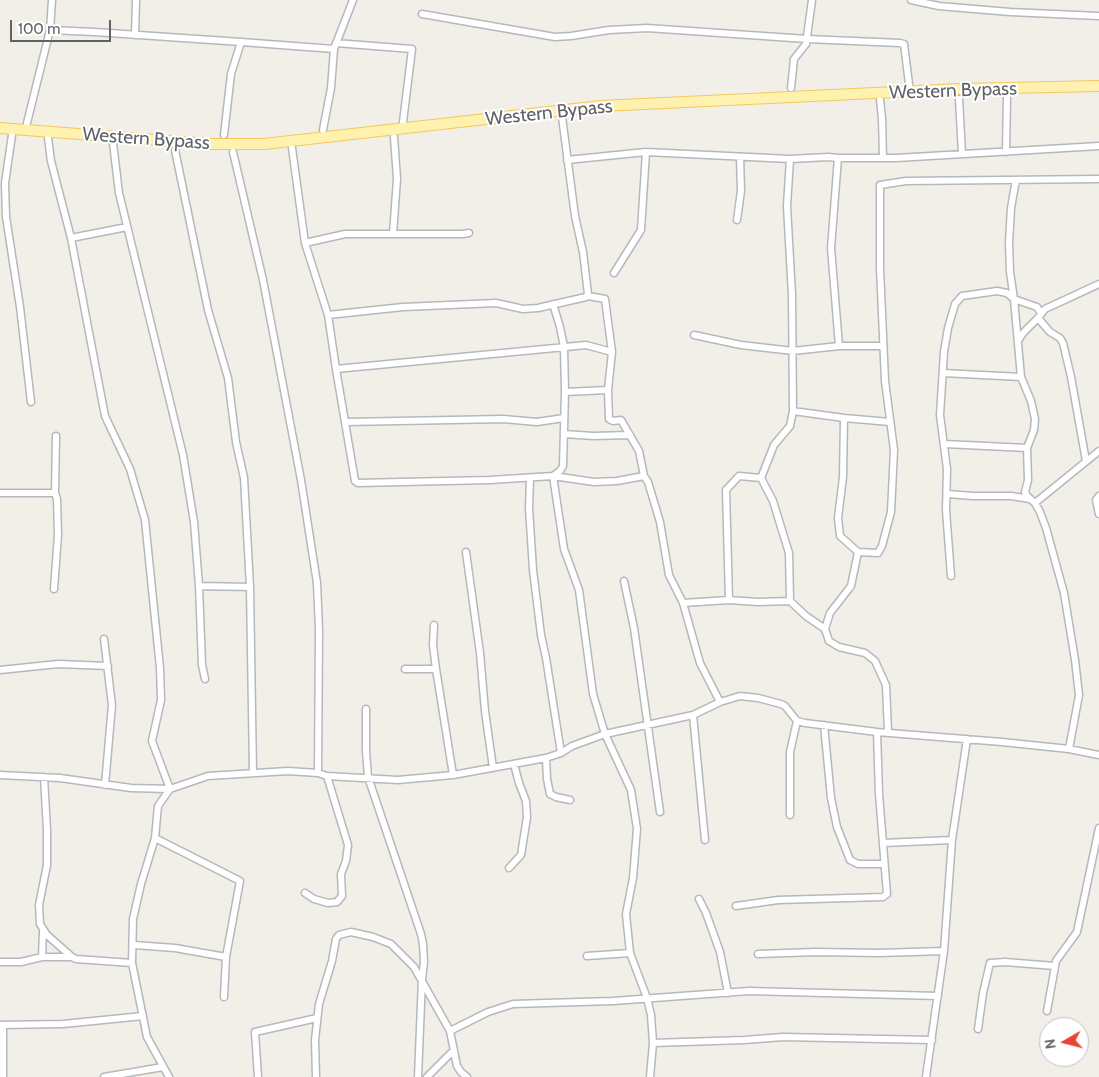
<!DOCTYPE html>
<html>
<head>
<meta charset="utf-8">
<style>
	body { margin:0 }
	#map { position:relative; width:1099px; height:1077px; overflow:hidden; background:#f1efe8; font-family:Cabin,sans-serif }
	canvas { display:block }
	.north { position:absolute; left:1039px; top:1017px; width:50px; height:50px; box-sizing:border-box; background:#fff; border:1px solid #bfc1c3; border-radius:50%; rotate:262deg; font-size:14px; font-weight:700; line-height:20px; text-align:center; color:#5f6368 }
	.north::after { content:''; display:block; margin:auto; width:18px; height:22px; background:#ea4335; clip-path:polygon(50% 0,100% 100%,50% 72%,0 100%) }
	.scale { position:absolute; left:10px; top:20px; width:101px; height:22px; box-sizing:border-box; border:2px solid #5f6368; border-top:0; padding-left:6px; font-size:15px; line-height:18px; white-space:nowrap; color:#5f6368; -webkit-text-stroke:4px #fff; paint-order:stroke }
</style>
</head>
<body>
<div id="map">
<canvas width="1099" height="1077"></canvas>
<div class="north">N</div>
<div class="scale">100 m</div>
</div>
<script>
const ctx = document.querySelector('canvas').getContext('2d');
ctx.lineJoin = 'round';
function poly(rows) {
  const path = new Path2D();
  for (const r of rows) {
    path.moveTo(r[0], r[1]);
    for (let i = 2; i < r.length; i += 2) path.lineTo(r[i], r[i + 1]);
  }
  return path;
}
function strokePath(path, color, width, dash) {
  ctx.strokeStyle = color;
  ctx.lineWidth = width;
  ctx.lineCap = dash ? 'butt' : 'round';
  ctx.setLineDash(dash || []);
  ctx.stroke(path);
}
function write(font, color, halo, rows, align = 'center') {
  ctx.font = font + ' Cabin,sans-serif';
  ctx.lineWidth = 4;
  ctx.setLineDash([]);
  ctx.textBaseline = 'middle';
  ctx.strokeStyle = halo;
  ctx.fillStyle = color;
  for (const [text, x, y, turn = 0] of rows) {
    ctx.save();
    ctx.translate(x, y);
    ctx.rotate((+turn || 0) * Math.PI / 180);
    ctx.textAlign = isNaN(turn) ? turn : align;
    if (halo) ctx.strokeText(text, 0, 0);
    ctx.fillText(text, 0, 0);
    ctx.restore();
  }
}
const minor = poly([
	[911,0,939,6,1010,12,1099,16],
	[422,14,555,37,571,36,609,30,647,28,807,39,900,43,904,44,910,92],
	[50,30,95,32,241,42],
	[135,35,136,0],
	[336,43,412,49,403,122],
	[791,88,794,59,806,44,812,0],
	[959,99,962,154],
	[880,100,882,118,883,158],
	[27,123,50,30,52,0],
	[323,130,331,88,334,49,353,0],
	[12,135,5,183,6,217,20,307,31,402],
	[224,135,231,74,241,42,334,49],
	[48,138,51,161,71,238,105,416,130,469,145,520,160,668,161,700,152,741,170,789,158,806,155,838,141,884,133,919,132,963,147,1037,169,1077],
	[113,143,119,193,183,455,194,522,199,586,202,665,205,679],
	[292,148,305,243,328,315,403,307,496,303,523,309,538,308,586,297,588,294,583,252,575,216,562,117],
	[175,150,208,310,228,378,236,442,244,478,250,587,253,773],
	[233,152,263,280,301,480,317,583,319,630,318,773],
	[1006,152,1007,97],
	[838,158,831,248,839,346],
	[790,159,787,206,792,295,793,411,790,426,774,445,761,478,773,501,789,553,790,601],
	[567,160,646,152,790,159,828,157,838,158,896,158,1099,146],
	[1016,180,1011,208,1009,243,1010,272,1014,299,1021,377,1031,401,1035,419,1034,430,1027,448,1028,480,1025,492,1027,496,1035,503,1099,451],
	[737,220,741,191,740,157],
	[393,234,397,179,394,137],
	[71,238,127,227],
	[305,243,345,234,463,234,469,233],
	[614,273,641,230,646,152],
	[588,296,605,299,612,352,608,390,609,419,613,421,621,420,639,451,644,476,648,482,660,522,669,575,683,603,700,663,720,702],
	[328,315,336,369,355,481,358,483,490,480,553,476,560,471,563,466,565,392,564,347,560,327,553,304],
	[1038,318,1050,332,1060,338,1063,343,1071,377,1086,461],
	[694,335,741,345,793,351,839,346,883,346],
	[1018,341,1023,333,1038,318,1045,309,1099,284],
	[336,369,586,345,612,352],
	[943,373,1021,377],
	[565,392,608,390],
	[793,411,844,418,890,422],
	[844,418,843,477,838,518,840,536,858,552],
	[346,422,503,419,537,422,564,418],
	[564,434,593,436,630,435],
	[945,444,1027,448],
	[644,476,617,481,594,482,553,476,564,549,579,590,593,694,605,734,631,790,637,829,633,878,626,914,630,953,647,998,651,1015,653,1043,650,1077],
	[530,478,529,508,533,570,541,635,546,658,561,753],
	[0,493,55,493],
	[948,494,973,496,1011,496,1030,499],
	[1099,496,1096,500,1099,514],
	[1035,503,1040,512,1046,528,1064,593,1075,660,1079,695,1069,749],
	[466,552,480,653,485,711,493,768],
	[951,576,946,510,947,469,940,415,944,352,948,328,955,304,962,296,997,291,1007,293,1014,299,1037,307,1041,313],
	[624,581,634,628,660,812],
	[199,586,250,587],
	[54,589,58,535,57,499,55,493,56,436],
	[729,600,726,490,739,476,761,478],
	[683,603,729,600,758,602,790,601,806,616,825,629],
	[434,625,433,645,436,669,453,775],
	[104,639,112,705,105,785],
	[405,669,436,669],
	[0,670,58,664,108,666],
	[366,709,366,751,368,777,421,934,423,944,424,962,422,979,418,1077],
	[693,715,705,840],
	[824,725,831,798,837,827,850,860,858,864,884,864],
	[888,732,886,685,875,661,865,653,839,647,829,641,825,629,830,613,851,586,858,552,878,553,882,546,891,512,894,450,885,381,880,268,880,185,906,181,1099,179],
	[546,758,547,779,550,794,556,797,570,800],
	[0,775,60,778,131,788,170,789,208,776,288,771,318,773,327,776,398,780,453,775,546,758,561,753,572,746,605,734,693,715,720,702,740,696,758,698,781,704,785,706,797,721,805,723,877,732,1002,742,1069,749,1099,755],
	[44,777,47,830,47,865,39,905,40,924,47,935,72,957,76,959,132,963],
	[790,815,790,752,797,721],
	[155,838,240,881,226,957,224,997],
	[883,843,952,840],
	[509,868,521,855,527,817,526,801,519,783,514,764],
	[305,893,314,899,328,903,337,902,342,896,341,874,346,861,348,845,327,776],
	[699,899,706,913,720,952,728,993],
	[736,906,778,900,883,897,887,894,879,794,877,732],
	[134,945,175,948,226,957],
	[758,954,816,952,879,953,944,951],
	[587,956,630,953],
	[42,957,43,931],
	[0,962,21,962,42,957,71,957],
	[1047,1011,1056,961,1077,932,1099,828],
	[0,1025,63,1024,143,1016],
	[3,1025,3,1077],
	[978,1029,983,993,990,963,1005,962,1055,966],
	[450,1031,488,1012,513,1004,613,1001,749,991,938,996],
	[653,1043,744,1040,783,1037,932,1040],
	[104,1077,163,1067],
	[258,1077,255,1032,317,1018],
	[316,1077,315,1040,319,1004,332,961,336,939,339,935,351,932,373,937,391,944,414,967,450,1031,457,1066,461,1072,467,1077],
	[427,1077,454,1050],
	[926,1077,944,951,952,840,967,739]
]);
const primary = poly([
	[0,128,209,144,264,144,601,106,959,89,1099,86]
]);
strokePath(minor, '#b5b8bc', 9);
strokePath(primary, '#f2c960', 12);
strokePath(minor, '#fff', 6);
strokePath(primary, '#fff2af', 10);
write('19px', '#5f6368', '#fff', [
	["Western Bypass",953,91,-2],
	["Western Bypass",549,113,-6],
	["Western Bypass",146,139,4]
]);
</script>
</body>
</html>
